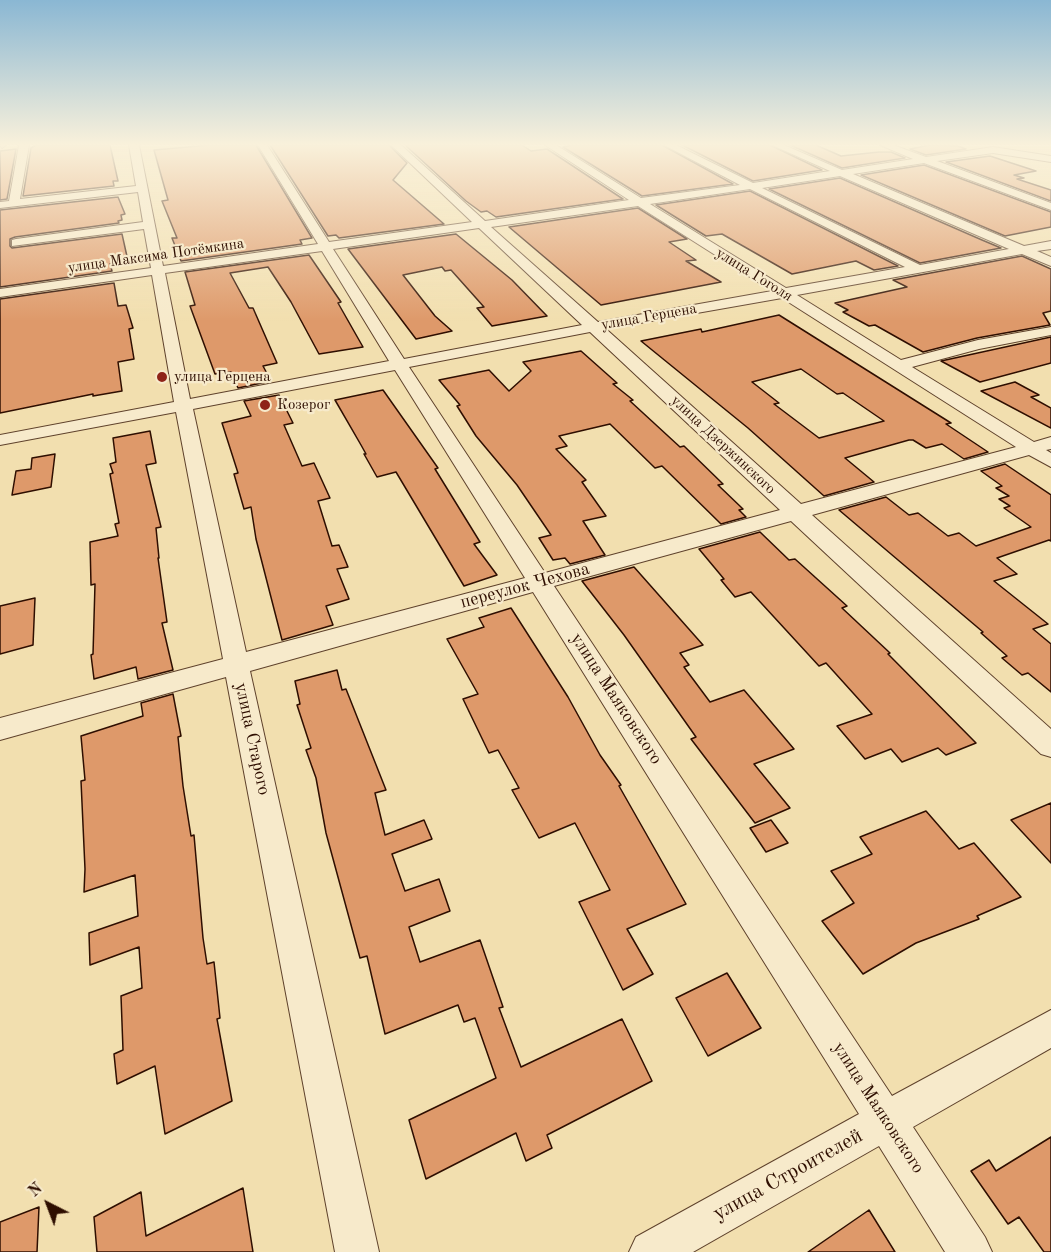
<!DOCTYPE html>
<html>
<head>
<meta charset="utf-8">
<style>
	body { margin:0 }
	#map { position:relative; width:1051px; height:1252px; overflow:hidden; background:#f2dfaf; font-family:"Old Standard TT",serif }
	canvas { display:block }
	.north { position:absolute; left:18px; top:1174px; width:60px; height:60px; -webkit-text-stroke:4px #f7eacb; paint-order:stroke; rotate:318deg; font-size:16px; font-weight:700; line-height:24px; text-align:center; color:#2e0e00 }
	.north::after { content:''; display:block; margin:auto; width:21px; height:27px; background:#2e0e00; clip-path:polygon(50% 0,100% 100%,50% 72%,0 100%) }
</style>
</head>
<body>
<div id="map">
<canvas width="1051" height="1252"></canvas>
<div class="north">N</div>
</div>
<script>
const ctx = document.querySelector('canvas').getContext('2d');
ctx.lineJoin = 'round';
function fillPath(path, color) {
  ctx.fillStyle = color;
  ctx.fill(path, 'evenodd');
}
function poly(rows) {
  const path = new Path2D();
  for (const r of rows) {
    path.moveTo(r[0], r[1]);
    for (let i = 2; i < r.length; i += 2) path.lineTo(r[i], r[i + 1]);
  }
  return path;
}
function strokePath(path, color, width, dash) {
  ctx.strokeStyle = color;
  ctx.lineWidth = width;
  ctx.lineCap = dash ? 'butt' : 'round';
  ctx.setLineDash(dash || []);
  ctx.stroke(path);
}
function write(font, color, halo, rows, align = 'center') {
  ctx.font = font + ' "Old Standard TT",serif';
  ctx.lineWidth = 4.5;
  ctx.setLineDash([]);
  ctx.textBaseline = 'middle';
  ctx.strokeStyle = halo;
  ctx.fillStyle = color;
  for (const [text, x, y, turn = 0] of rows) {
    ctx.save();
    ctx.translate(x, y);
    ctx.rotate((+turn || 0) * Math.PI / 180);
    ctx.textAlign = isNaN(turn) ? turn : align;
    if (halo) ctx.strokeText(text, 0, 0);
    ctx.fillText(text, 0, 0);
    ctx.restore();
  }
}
const building = poly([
	[36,145,110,145,118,181,113,181,114,186,23,196,31,148,36,145],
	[210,145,256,145,312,238,300,240,302,244,181,261,172,238,177,238,162,201,168,200,154,150,210,145],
	[270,145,389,145,407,163,393,180,444,224,339,238,336,235,328,236,270,145],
	[405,145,522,145,531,151,547,149,623,199,496,217,487,211,481,212,466,201,405,145],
	[573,145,662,145,733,184,642,196,563,147,573,145],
	[682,145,770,145,822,170,753,181,682,145],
	[790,145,816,145,841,156,879,152,891,152,905,158,842,168,790,145],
	[930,145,958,146,966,149,926,155,910,149,930,145],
	[16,149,7,199,0,200,0,151,16,149],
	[990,156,1036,171,1014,175,1024,178,1017,179,1051,190,1051,201,946,162,990,156],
	[924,165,1051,212,1051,227,1005,236,861,175,924,165],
	[840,178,982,240,1001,248,920,263,769,189,840,178],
	[750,191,898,266,874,270,856,261,792,274,722,234,706,236,656,205,750,191],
	[118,197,125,214,121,215,122,220,118,221,119,223,15,237,10,239,10,246,12,248,122,234,128,261,110,264,112,271,0,287,0,210,118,197],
	[638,208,687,239,669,242,696,260,686,261,721,282,601,305,509,227,638,208],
	[456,234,512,280,547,316,492,326,477,308,484,307,451,270,445,271,442,267,403,275,435,316,452,331,416,339,348,249,456,234],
	[309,255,341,302,338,303,363,347,319,354,291,302,268,267,230,273,249,308,253,308,277,363,263,366,271,381,238,388,231,372,215,374,190,306,195,305,185,272,309,255],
	[1022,256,1051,269,1051,311,1043,313,1050,325,977,338,923,352,875,325,869,326,843,312,848,310,835,303,907,287,893,280,1022,256],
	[114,283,118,306,126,305,133,328,129,329,134,359,118,362,122,391,93,396,93,394,0,413,0,299,114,283],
	[779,315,951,423,946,424,988,452,964,459,942,444,926,448,913,440,909,440,845,458,874,482,824,496,748,428,641,341,701,329,702,332,779,315],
	[801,369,837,394,843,393,884,421,819,438,774,404,779,403,752,382,801,369],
	[1051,337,1051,363,980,382,941,361,1051,337],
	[581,351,617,383,613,384,633,400,630,401,680,447,684,446,723,484,718,485,743,509,739,510,746,517,721,524,662,466,655,468,610,424,559,436,567,446,556,449,586,480,582,482,606,516,583,521,605,555,570,564,565,558,553,560,539,538,551,535,517,485,476,436,457,406,460,405,439,380,489,370,509,391,531,371,523,362,581,351],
	[1015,382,1039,395,1031,397,1051,408,1051,428,981,391,1015,382],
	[383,390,438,468,435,469,480,542,474,544,497,575,464,586,396,472,377,477,364,454,366,454,361,445,335,400,383,390],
	[279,395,293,423,284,425,302,466,314,463,330,498,318,501,332,546,339,545,348,567,337,569,349,599,326,606,333,625,282,640,256,539,251,507,244,509,234,474,238,473,222,423,251,416,244,401,279,395],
	[150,431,156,463,146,465,161,527,156,528,159,558,158,558,167,622,162,623,173,670,138,679,136,667,94,679,91,655,93,654,95,584,91,585,90,542,118,536,115,524,119,523,110,474,113,473,110,464,116,462,113,438,150,431],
	[55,454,51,487,12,495,16,471,31,469,32,458,55,454],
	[1005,464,1051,495,1051,541,1049,540,997,558,1017,574,994,581,1048,624,1033,629,1051,644,1051,692,1028,673,1022,675,1002,658,1007,656,981,633,983,632,839,510,886,497,909,515,918,513,948,536,959,533,976,546,1031,527,1004,508,1010,506,999,499,1009,496,996,488,1002,486,981,471,1005,464],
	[760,532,789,560,795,559,847,606,842,608,890,653,888,654,976,743,946,755,938,748,902,762,891,749,865,759,837,726,872,714,826,663,819,666,751,592,735,597,721,580,724,579,699,549,760,532],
	[634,567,703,645,680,653,689,665,684,667,710,702,744,690,794,749,754,764,790,808,755,823,691,739,696,737,624,635,582,581,634,567],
	[35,598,33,645,0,654,0,606,35,598],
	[511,608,568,697,600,755,621,785,619,786,686,904,627,929,653,974,623,990,579,902,610,890,575,823,539,838,512,790,519,788,498,750,489,753,463,699,478,694,447,639,484,627,479,618,511,608],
	[337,670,342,690,346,689,386,790,375,793,385,835,424,820,432,839,392,854,405,891,439,879,450,911,409,927,420,962,480,940,503,1007,499,1008,521,1067,622,1019,652,1081,547,1135,552,1148,526,1161,516,1133,426,1179,409,1120,496,1078,475,1018,464,1022,458,1005,385,1034,367,956,360,958,326,833,316,778,306,750,311,748,297,705,300,704,295,681,337,670],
	[173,694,181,736,178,737,183,786,191,836,194,835,203,938,207,964,214,962,220,1018,217,1019,232,1101,165,1134,155,1066,117,1084,114,1054,123,1050,121,996,142,988,139,947,90,965,89,933,138,916,135,875,84,892,85,869,81,781,85,780,81,736,143,716,141,703,173,694],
	[1051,803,1051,863,1011,820,1051,803],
	[926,811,959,849,974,843,1021,897,977,916,979,919,916,943,863,974,822,921,854,903,831,871,872,854,860,837,926,811],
	[771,820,788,843,766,852,750,828,771,820],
	[727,973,761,1028,708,1056,676,998,727,973],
	[1051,1137,1051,1252,1044,1252,1019,1217,1008,1224,971,1171,989,1160,996,1171,1051,1137],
	[243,1188,253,1252,97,1252,94,1217,141,1192,146,1236,243,1188],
	[39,1207,37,1252,0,1252,0,1222,39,1207],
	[869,1210,895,1252,808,1252,869,1210]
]);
fillPath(building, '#de996a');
strokePath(building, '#2e0e00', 1.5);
const minor = poly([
	[0,145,6,145,2,148,0,145],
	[19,145,29,145,20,199,136,186,129,145,139,145,163,266,318,244,258,145,267,145,329,242,472,222,391,145,401,145,485,221,629,200,545,145,556,145,641,198,740,185,664,145,676,145,753,183,830,171,772,145,784,145,842,170,913,159,880,145,893,145,926,157,993,147,1051,156,1051,162,993,153,937,161,1051,203,1051,210,924,163,853,174,1024,246,1051,241,1051,249,1037,251,1051,257,1051,266,1022,254,797,295,901,360,978,340,1051,327,1051,335,979,349,912,367,1034,442,1051,437,1051,449,1046,450,1051,453,1051,467,1029,455,812,515,1051,729,1051,757,1041,754,791,521,554,586,892,1096,1051,1010,1051,1048,913,1127,985,1237,992,1252,945,1252,879,1146,693,1252,629,1252,636,1237,859,1114,533,592,250,671,379,1252,335,1252,226,677,0,740,0,718,223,659,176,412,0,445,0,435,174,402,152,275,0,297,0,289,151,268,144,229,12,246,12,240,16,239,143,222,138,192,0,208,0,202,9,201,19,145],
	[840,176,1009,249,920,265,762,188,840,176],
	[750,189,905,267,786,288,650,204,750,189],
	[638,206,772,291,598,322,491,227,638,206],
	[479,228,582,325,404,359,333,249,479,228],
	[322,251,389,361,190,399,165,273,322,251],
	[782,298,1016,447,801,504,606,329,782,298],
	[590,332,780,510,545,573,409,367,590,332],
	[395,370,525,578,246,652,193,409,395,370]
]);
strokePath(minor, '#5f422c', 2);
fillPath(minor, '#f7eacb');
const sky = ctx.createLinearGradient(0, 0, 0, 321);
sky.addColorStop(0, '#8ab7d3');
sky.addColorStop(0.45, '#f9f1db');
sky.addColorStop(1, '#f9f1db00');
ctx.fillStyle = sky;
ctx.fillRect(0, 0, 1051, 321);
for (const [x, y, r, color] of [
	[162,377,6,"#8f2418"],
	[265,405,6,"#8f2418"]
]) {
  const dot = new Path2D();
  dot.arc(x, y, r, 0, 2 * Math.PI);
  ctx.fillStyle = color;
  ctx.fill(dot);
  strokePath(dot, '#f7eacb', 2);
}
write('15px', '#2e0e00', '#f7eacb', [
	["улица Максима Потёмкина",156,256,-8],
	["улица Гоголя",754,275,32],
	["улица Герцена",649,317,-10],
	["улица Дзержинского",723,445,43]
]);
write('15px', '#2e0e00', '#f7eacb', [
	["улица Герцена",174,377],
	["Козерог",277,405]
], 'left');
write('18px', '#2e0e00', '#f7eacb', [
	["переулок Чехова",525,586,-15],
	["улица Маяковского",616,699,57],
	["улица Старого",252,739,78],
	["улица Маяковского",878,1108,57]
]);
write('21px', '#2e0e00', '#f7eacb', [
	["улица Строителей",788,1175,-29]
]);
</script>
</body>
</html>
